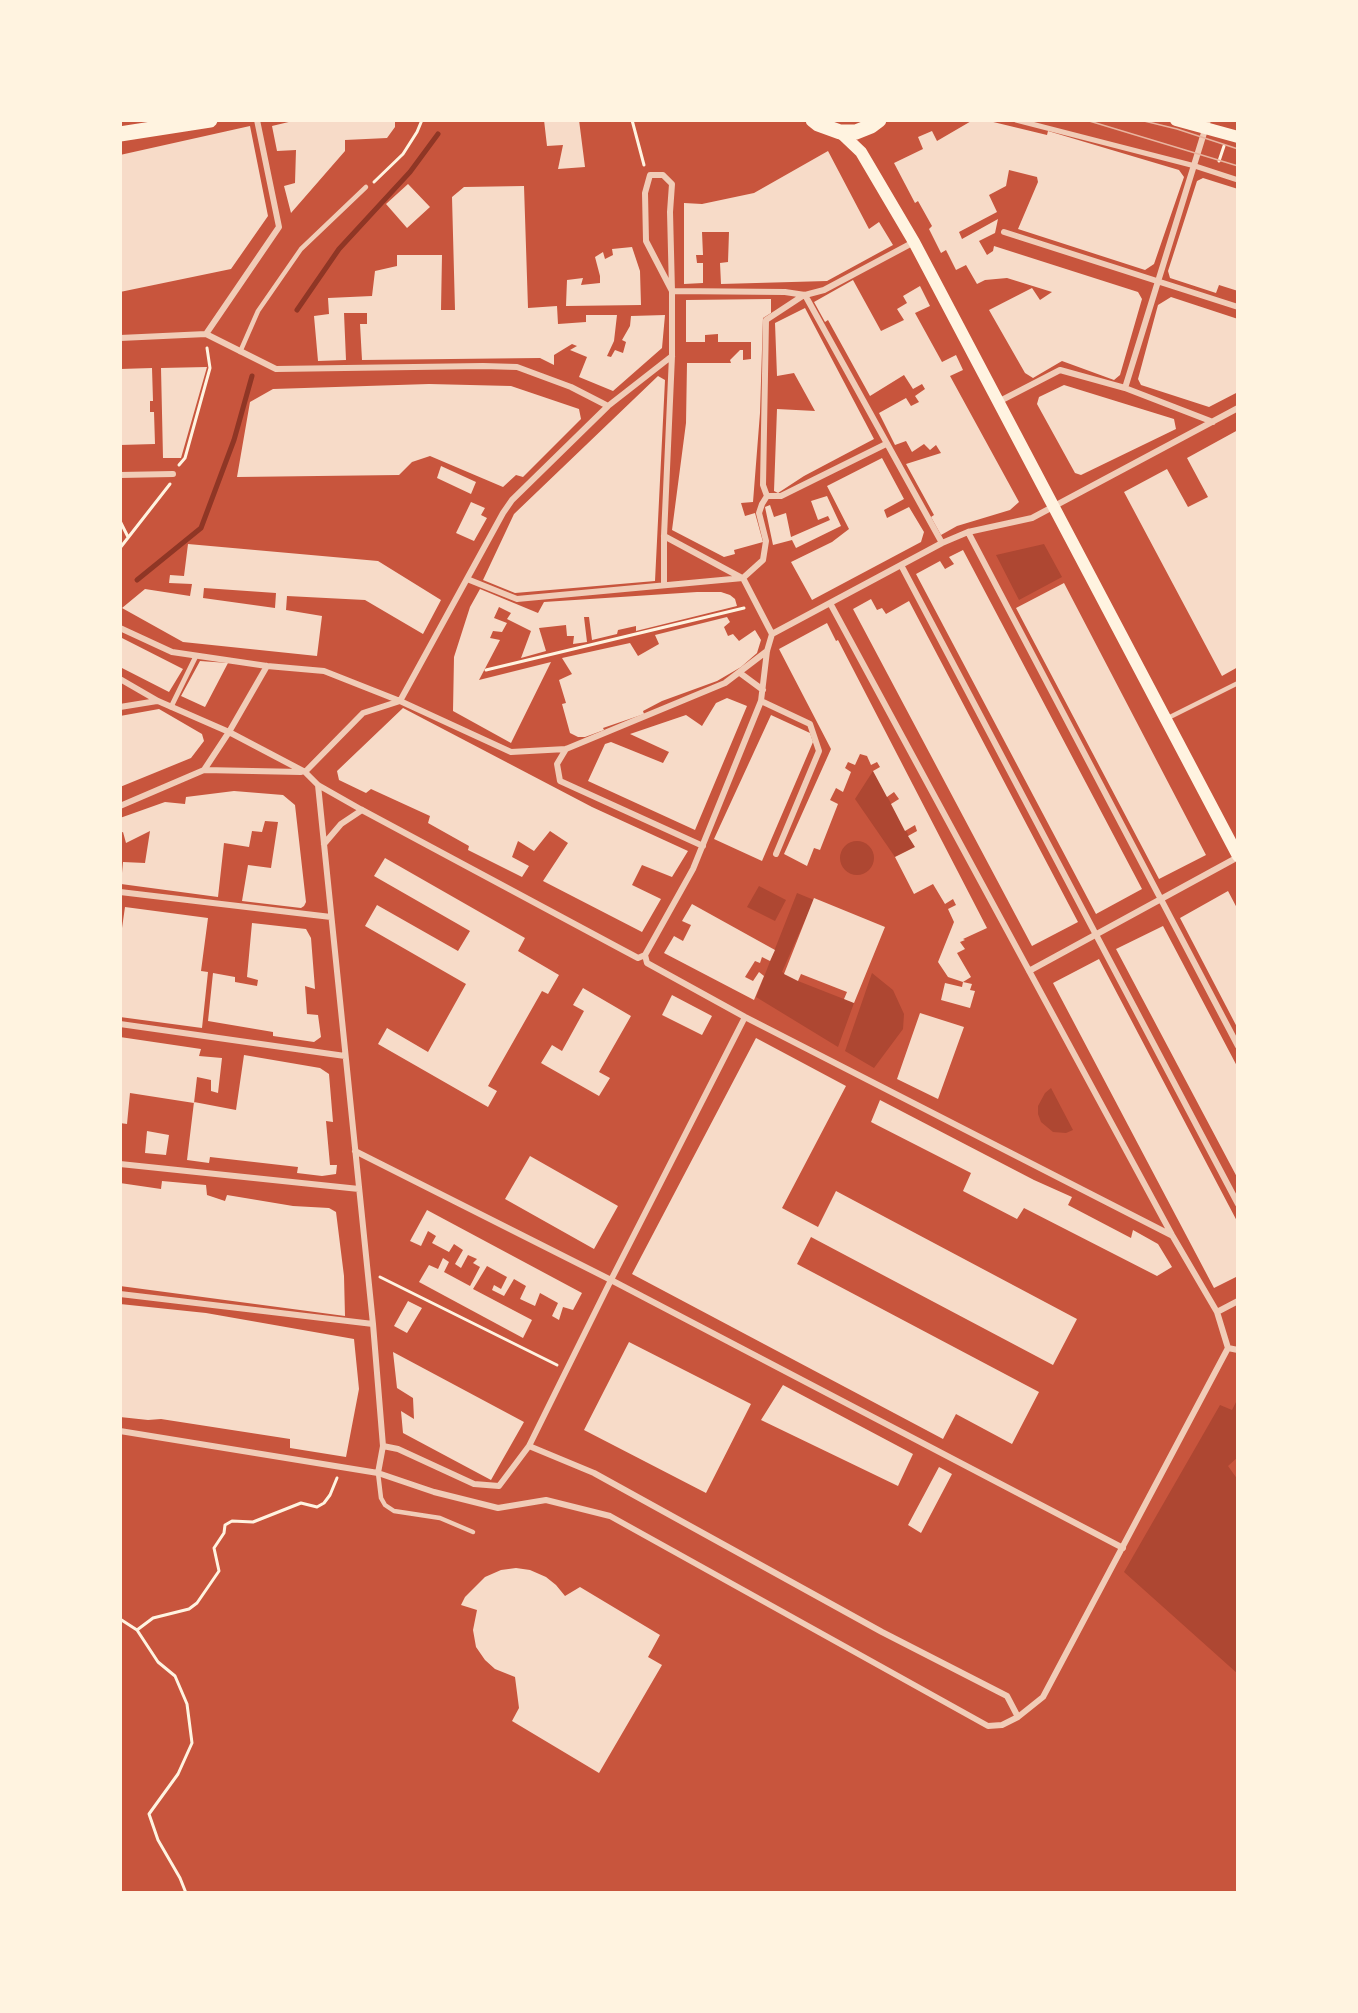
<!DOCTYPE html>
<html>
<head>
<meta charset="utf-8">
<style>
	body { margin:0 }
	#map { position:relative; width:1358px; height:2013px; overflow:hidden; background:#c8553d; font-family:Overpass,sans-serif }
	canvas { display:block }
	.frame { position:absolute; inset:0; border:122px solid #fff3e0; pointer-events:none }
</style>
</head>
<body>
<div id="map">
<canvas width="1358" height="2013"></canvas>
<div class="frame"></div>
</div>
<script>
const ctx = document.querySelector('canvas').getContext('2d');
ctx.lineJoin = 'round';
function fillPath(path, color) {
  ctx.fillStyle = color;
  ctx.fill(path, 'evenodd');
}
function poly(rows) {
  const path = new Path2D();
  for (const r of rows) {
    if (r.length === 3) {
      path.moveTo(r[0] + r[2], r[1]);
      path.arc(r[0], r[1], r[2], 0, 2 * Math.PI);
      continue;
    }
    path.moveTo(r[0], r[1]);
    for (let i = 2; i < r.length; i += 2) path.lineTo(r[i], r[i + 1]);
  }
  return path;
}
function strokePath(path, color, width, dash) {
  ctx.strokeStyle = color;
  ctx.lineWidth = width;
  ctx.lineCap = dash ? 'butt' : 'round';
  ctx.setLineDash(dash || []);
  ctx.stroke(path);
}
fillPath(poly([
	[1044,544,1062,577,1019,600,996,555],
	[873,771,915,847,895,857,855,799],
	[857,858,17],
	[759,886,786,900,775,921,747,907],
	[797,893,814,900,782,972,798,981,854,1003,838,1047,756,997],
	[872,973,893,990,904,1014,903,1029,874,1068,845,1051],
	[1051,1088,1073,1130,1066,1133,1053,1132,1041,1122,1038,1114,1038,1106,1045,1093],
	[1238,1398,1238,1457,1228,1466,1238,1480,1238,1674,1124,1572,1220,1405,1232,1410]
]), '#ae4732');
strokePath(poly([
	[297,310,339,249,410,172,438,134],
	[137,580,201,528,234,440,252,376]
]), '#8f3625', 5);
fillPath(poly([
	[297,120,395,120,395,127,387,138,345,140,345,151,291,213,284,186,295,183,296,150,277,151,272,126],
	[544,120,579,120,585,167,558,169,563,145,547,146],
	[973,120,985,120,1047,135,1048,131,1179,170,1184,177,1154,264,1145,270,1018,229,1038,182,1037,177,1009,170,1006,186,989,195,997,212,959,232,962,239,998,219,995,233,979,241,987,255,993,251,994,246,1138,292,1142,299,1120,375,1114,380,1062,361,1033,378,1025,373,989,310,1032,288,1040,300,1052,292,1007,278,985,280,977,284,966,265,956,270,946,250,941,253,929,229,932,226,918,201,915,203,894,163,923,149,918,137,932,131,937,141],
	[250,126,268,216,231,269,120,292,120,155],
	[828,151,869,229,879,222,893,245,827,281,721,284,720,263,728,262,729,232,702,232,703,255,696,255,697,263,703,263,703,283,684,284,684,203,702,204,754,193],
	[1203,178,1238,189,1238,291,1219,285,1216,293,1170,278,1168,271,1197,181],
	[408,184,430,207,407,228,386,204],
	[524,186,528,308,557,306,558,324,586,322,586,315,617,315,614,341,607,356,611,357,615,350,623,353,626,342,622,340,630,326,631,316,665,315,662,348,613,391,579,377,587,357,570,350,577,346,572,344,554,355,554,365,540,358,362,360,360,324,367,324,367,313,344,313,346,360,318,361,314,316,329,314,328,298,372,296,375,271,397,266,397,255,442,255,441,310,455,310,452,197,464,187],
	[632,247,640,271,641,305,566,306,567,280,583,278,581,285,600,283,600,276,595,257,603,252,605,259,613,255,612,249],
	[853,280,881,331,904,320,897,309,907,303,903,296,920,286,930,306,915,313,942,362,956,355,963,370,950,376,1019,502,1010,510,957,526,941,535,931,517,934,515,906,464,941,453,936,445,930,450,924,444,912,452,906,441,895,445,879,413,906,398,911,406,919,402,915,396,925,389,922,384,913,389,904,375,870,396,828,320,825,322,814,302],
	[1171,297,1238,319,1238,392,1209,407,1141,385,1138,379,1158,305],
	[771,299,771,313,763,318,760,413,753,502,741,503,745,516,755,513,763,542,734,550,735,554,724,557,672,530,686,423,687,363,731,363,730,360,740,350,743,350,743,360,751,359,751,342,718,342,718,334,705,335,705,342,686,342,686,300],
	[805,308,874,439,804,476,778,493,774,491,777,409,815,411,794,373,777,376,775,323],
	[207,367,181,458,163,458,161,368],
	[152,368,153,401,150,401,150,412,154,412,155,444,120,445,120,369],
	[658,376,665,380,655,581,515,593,483,580,514,514],
	[429,384,511,386,579,409,581,419,523,477,516,475,503,487,430,456,412,462,399,475,237,477,250,402,273,389],
	[1064,385,1174,419,1176,429,1081,475,1075,473,1037,404,1039,397],
	[1238,430,1238,667,1222,676,1124,492,1167,469,1188,507,1208,497,1187,458],
	[882,458,904,499,884,510,887,518,909,507,924,532,921,542,812,600,791,562,832,542,849,529,827,486],
	[441,466,476,482,471,494,437,478],
	[827,496,841,526,796,548,792,540,773,545,765,507,770,505,774,517,786,513,791,537,830,520,828,516,818,520,811,501],
	[471,502,485,508,481,515,487,518,474,541,456,533],
	[188,544,378,561,441,600,423,634,365,600,287,596,286,610,322,616,317,656,183,642,122,608,145,589,190,596,192,584,169,583,170,575,184,576],
	[204,588,276,593,275,608,203,598],
	[963,550,1142,889,1096,914,916,574,940,561,945,569,954,564,949,557],
	[1064,583,1206,855,1159,879,1016,608],
	[480,589,538,613,544,602,697,592,721,592,730,595,735,599,737,606,636,631,636,626,618,630,617,634,592,640,589,617,584,617,587,642,573,644,574,636,567,636,566,625,539,628,546,651,521,658,531,631,507,619,511,613,499,607,494,618,507,623,502,632,493,631,490,638,500,640,479,680,551,662,511,743,453,711,454,657,470,607],
	[871,599,877,610,882,608,886,614,909,601,1078,922,1032,946,853,609],
	[727,617,730,622,724,627,728,636,733,634,739,641,755,630,761,640,757,653,741,667,717,681,662,701,643,711,644,714,603,728,604,730,585,737,578,737,570,733,562,704,566,703,559,680,572,674,562,658,630,643,638,656,659,644,655,635],
	[827,623,836,641,838,640,987,928,963,939,965,940,960,942,965,949,957,953,971,977,963,982,948,977,938,962,954,922,948,909,956,905,953,899,945,904,933,884,914,894,895,857,915,847,908,836,917,831,915,825,905,831,891,804,899,799,894,792,887,797,873,771,880,767,877,762,871,765,867,756,860,754,855,765,848,762,845,768,851,772,843,792,836,788,830,800,838,804,820,850,814,848,807,866,784,854,831,749,779,649],
	[120,637,183,669,169,692,120,667],
	[200,661,228,663,205,707,181,696],
	[727,698,747,706,695,830,588,781,605,744,611,742,663,763,669,752,630,734,686,715,702,726,716,703],
	[403,708,592,807,688,851,672,877,642,865,632,885,661,899,642,932,543,881,568,843,550,831,534,851,518,841,512,857,529,866,522,877,468,850,469,846,428,823,430,816,371,789,366,793,339,780,337,771],
	[159,709,202,734,204,741,191,758,120,787,120,716],
	[771,715,810,733,813,742,762,861,714,839],
	[234,791,283,795,295,805,306,902,304,906,301,908,242,901,248,865,271,868,278,822,265,821,262,832,252,831,249,847,224,843,218,897,121,884,123,862,145,863,150,831,126,843,123,832,120,833,120,818,165,802,185,804,186,797],
	[385,858,525,938,518,951,559,975,548,994,542,991,488,1086,497,1091,488,1107,378,1044,387,1028,428,1052,466,984,365,926,377,905,458,951,470,931,374,876],
	[1228,891,1238,910,1238,1029,1180,918],
	[814,898,885,927,854,1003,844,999,847,992,801,974,798,981,784,974],
	[692,904,775,950,770,961,762,957,760,963,755,961,745,977,753,981,759,972,764,976,754,1000,664,953,674,936,683,941,691,925,682,921],
	[125,907,208,918,201,971,208,972,202,1028,120,1017,120,942],
	[252,923,306,929,311,938,315,989,305,986,307,1014,318,1015,321,1037,314,1042,273,1036,273,1032,208,1021,213,973,235,977,235,982,257,986,258,980,247,977],
	[1163,926,1238,1068,1238,1179,1116,949],
	[1099,959,1238,1223,1238,1276,1214,1288,1053,983],
	[963,982,972,984,970,990,975,991,970,1008,941,1000,945,983,962,987],
	[583,988,631,1016,599,1072,610,1078,599,1096,541,1063,552,1045,562,1051,584,1011,573,1005],
	[672,995,712,1016,702,1035,662,1015],
	[920,1013,964,1027,938,1099,897,1079],
	[120,1037,201,1049,199,1056,222,1058,218,1093,211,1091,211,1080,197,1077,194,1103,130,1093,127,1124,120,1123],
	[756,1038,846,1086,782,1208,818,1227,836,1191,1077,1319,1053,1365,811,1237,797,1264,1039,1392,1012,1444,956,1414,943,1439,632,1274],
	[244,1055,320,1068,329,1074,333,1122,326,1121,330,1165,337,1165,336,1174,322,1176,297,1173,298,1167,210,1157,209,1163,187,1160,194,1102,236,1110],
	[880,1100,1034,1180,1072,1197,1068,1205,1131,1238,1133,1230,1158,1244,1172,1267,1157,1276,1024,1208,1017,1219,963,1191,971,1173,871,1122],
	[147,1131,169,1135,166,1155,145,1153],
	[530,1156,618,1206,594,1249,505,1199],
	[162,1181,206,1185,207,1195,225,1201,227,1195,293,1206,329,1208,336,1212,344,1276,345,1316,120,1286,120,1183,161,1189],
	[427,1210,582,1293,573,1310,563,1307,559,1320,552,1316,558,1303,540,1293,535,1306,520,1299,526,1286,514,1279,504,1296,492,1290,494,1285,501,1289,507,1277,487,1266,473,1289,532,1320,523,1338,419,1282,429,1265,438,1269,443,1258,449,1262,444,1272,470,1286,480,1267,473,1263,477,1259,468,1255,461,1268,455,1264,463,1250,454,1244,449,1252,432,1243,436,1236,428,1231,421,1246,410,1241],
	[408,1301,422,1308,407,1333,394,1326],
	[120,1304,206,1313,354,1339,359,1389,346,1457,290,1448,290,1439,161,1419,148,1420,120,1417],
	[629,1342,751,1404,706,1493,584,1430],
	[393,1352,524,1422,491,1480,403,1433,401,1411,414,1419,413,1398,397,1388],
	[783,1385,913,1454,898,1486,761,1420],
	[939,1467,952,1474,921,1533,908,1525],
	[516,1568,530,1570,546,1577,556,1585,565,1596,580,1587,660,1635,648,1657,662,1665,599,1773,512,1721,519,1708,515,1677,495,1669,485,1660,476,1647,473,1630,477,1610,461,1605,465,1597,485,1577,501,1570]
]), '#f7dbc8');
strokePath(poly([
	[632,120,644,165],
	[1219,161,1224,146],
	[374,182,403,154,417,132,422,120],
	[179,465,185,458,210,368,207,348],
	[120,521,128,537],
	[120,548,170,484],
	[486,670,744,608],
	[380,1277,557,1365],
	[120,1619,137,1630,158,1662,175,1676,187,1704,192,1743,178,1774,149,1814,158,1840,180,1878,186,1893],
	[137,1630,153,1618,189,1609,197,1603,219,1571,214,1548,224,1533,225,1525,232,1521,253,1522,301,1503,317,1507,324,1503,330,1495,337,1478]
]), '#fff3e0', 3);
strokePath(poly([
	[240,352,258,311,301,249,366,187],
	[1168,718,1238,683],
	[378,1473,381,1498,385,1505,394,1511,440,1518,473,1532]
]), '#f1ccb7', 4.5);
strokePath(poly([
	[1016,120,1195,166,1238,180],
	[171,707,196,656]
]), '#f1ccb7', 5);
strokePath(poly([
	[1004,232,1238,307],
	[672,291,785,292,805,295,824,290,914,242],
	[805,295,942,543],
	[206,334,279,227,257,120],
	[120,338,206,334,276,369,483,366,517,367,571,387,608,406],
	[1125,388,1208,120],
	[998,402,1060,370,1125,388,1213,422],
	[120,475,173,474],
	[767,496,763,485,766,320,804,295],
	[767,496,781,496,886,444],
	[968,532,1238,1046],
	[664,536,742,578],
	[901,565,1238,1204],
	[743,578,763,560,766,541,759,513,762,504,767,496],
	[743,578,772,634],
	[467,579,517,599,743,578],
	[664,585,664,536,672,356,672,291,670,212,672,184,663,175,650,175,645,193,646,241,672,291],
	[830,603,1172,1235,1217,1312],
	[120,628,172,652,267,666,324,671,400,701,511,752,566,749,725,683,767,651],
	[772,634,942,543,968,532,1032,518,1238,408],
	[740,673,763,690],
	[120,679,158,701,229,732,305,772,318,785,362,810,623,950,638,958,645,955],
	[400,701,503,513,512,500,608,406,672,356],
	[761,701,810,724,819,751,776,854],
	[120,707,157,701],
	[566,749,557,764,560,781,703,846],
	[204,770,229,732,267,666],
	[305,772,363,713,400,701],
	[318,785,373,1324,383,1446,378,1473],
	[120,806,204,770,301,772],
	[324,844,341,824,362,810],
	[120,892,331,917],
	[645,955,647,963,745,1017,1171,1235],
	[645,955,693,869,761,701,767,651,772,634],
	[1029,971,1238,857],
	[120,1024,345,1056],
	[355,1151,611,1280,1123,1548],
	[120,1164,359,1189],
	[120,1294,373,1324],
	[1228,1348,1217,1312,1238,1301],
	[1228,1348,1238,1350],
	[120,1431,378,1473,434,1492,498,1508,546,1500,610,1516,988,1726,1002,1725,1018,1717,1043,1697,1228,1348],
	[383,1446,398,1449,474,1484,499,1486,529,1446,611,1280,745,1017],
	[529,1446,594,1473,882,1632,1007,1696,1018,1717]
]), '#f1ccb7', 6);
strokePath(poly([
	[1176,120,1238,137],
	[840,132,861,152,914,242,1238,856]
]), '#fff3e0', 12);
strokePath(poly([
	[813,120,818,124,840,132,856,132,871,126,879,120],
	[120,134,210,120]
]), '#fff3e0', 15);
strokePath(poly([
	[1086,120,1238,166],
	[1140,120,1177,129,1238,149]
]), '#e9b49f', 1.5);
</script>
</body>
</html>
